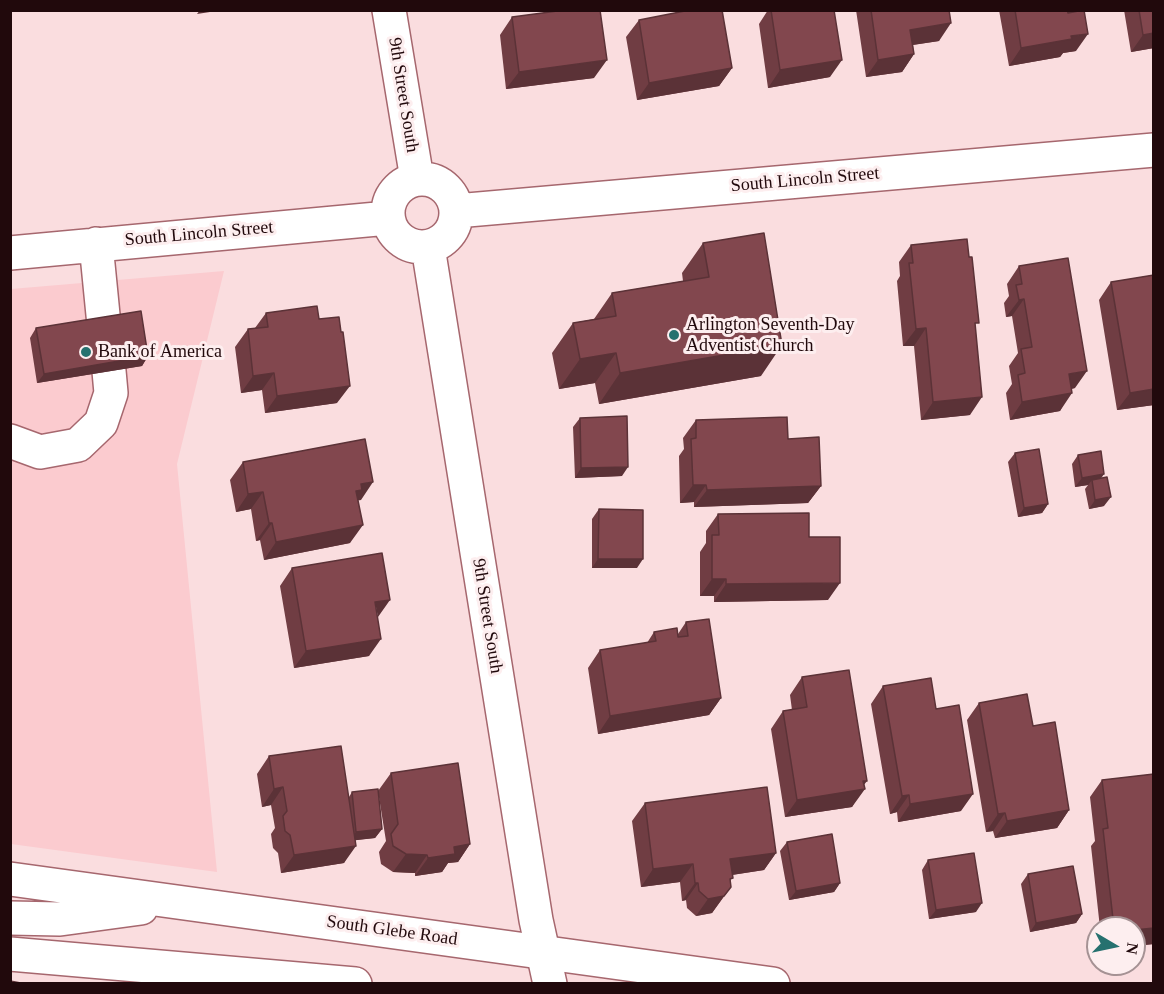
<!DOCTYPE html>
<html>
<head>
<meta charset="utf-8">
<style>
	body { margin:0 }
	#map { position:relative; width:1164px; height:994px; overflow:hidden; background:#fadddf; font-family:Georgia,serif }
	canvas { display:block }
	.frame { position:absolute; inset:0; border:12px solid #21090c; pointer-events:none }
	.north { position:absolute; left:1086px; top:916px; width:60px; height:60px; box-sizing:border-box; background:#fdeeef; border:2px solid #a59294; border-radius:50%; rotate:99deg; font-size:16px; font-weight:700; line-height:24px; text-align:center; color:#21090c }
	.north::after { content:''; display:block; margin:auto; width:21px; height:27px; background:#26716f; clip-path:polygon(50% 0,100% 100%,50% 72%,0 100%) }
</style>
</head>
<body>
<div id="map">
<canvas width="1164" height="994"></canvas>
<div class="frame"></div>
<div class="north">N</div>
</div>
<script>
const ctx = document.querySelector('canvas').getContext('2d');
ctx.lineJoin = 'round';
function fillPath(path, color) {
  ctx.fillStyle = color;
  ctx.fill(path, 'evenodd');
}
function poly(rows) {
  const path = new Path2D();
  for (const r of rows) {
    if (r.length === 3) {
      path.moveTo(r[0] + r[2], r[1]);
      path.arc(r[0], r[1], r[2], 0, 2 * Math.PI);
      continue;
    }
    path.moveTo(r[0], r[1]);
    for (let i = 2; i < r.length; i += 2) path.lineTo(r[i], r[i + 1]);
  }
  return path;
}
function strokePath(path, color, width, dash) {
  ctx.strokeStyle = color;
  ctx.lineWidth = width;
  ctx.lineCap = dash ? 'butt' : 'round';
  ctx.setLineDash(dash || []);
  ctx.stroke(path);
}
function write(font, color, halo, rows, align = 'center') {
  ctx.font = font + ' Georgia,serif';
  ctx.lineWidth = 6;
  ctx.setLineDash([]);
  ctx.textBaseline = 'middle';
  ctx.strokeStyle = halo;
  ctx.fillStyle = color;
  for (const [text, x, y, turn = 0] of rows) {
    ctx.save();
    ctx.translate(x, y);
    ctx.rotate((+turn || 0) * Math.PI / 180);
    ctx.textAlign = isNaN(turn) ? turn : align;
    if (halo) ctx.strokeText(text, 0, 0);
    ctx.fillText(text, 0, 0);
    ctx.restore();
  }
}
fillPath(poly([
	[224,271,177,464,217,872,11,844,11,289]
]), '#fbcbcf');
const minor = poly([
	[389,10,417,179],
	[422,213,34],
	[456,211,1154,150],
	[96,244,104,325],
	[428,247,536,920,550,984],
	[10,253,388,218],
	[10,441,40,452,78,445,101,423,111,393,109,371]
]);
const major = poly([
	[10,879,773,984],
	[10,918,60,919,141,908],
	[10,954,355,984]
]);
strokePath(minor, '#a6676e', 36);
strokePath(major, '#a6676e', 36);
strokePath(minor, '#fff', 33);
strokePath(major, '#fff', 33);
fillPath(poly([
	[768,10,834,10,830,77,768,88,759,24],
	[856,10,949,10,939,41,913,45,914,54,902,72,866,77],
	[999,10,1067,10,1076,51,1063,53,1060,57,1009,66],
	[1124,10,1154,10,1154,48,1131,52],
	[512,17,594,78,506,89,500,35],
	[639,20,732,68,719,86,637,100,626,37],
	[703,243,761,376,599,404,595,383,559,389,552,353,573,323,594,319,612,293,683,281,682,273],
	[911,245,975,327,970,415,921,420,914,346,903,346,897,281,900,276,899,262],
	[1019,266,1075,388,1071,389,1060,411,1010,420,1006,393,1012,384,1009,366,1018,353,1012,316,1006,317,1004,303,1009,296,1007,284],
	[1154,275,1154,405,1117,410,1099,300,1111,282],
	[266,313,319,319,337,403,265,413,262,390,241,393,235,347,248,329,255,328],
	[36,328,148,356,142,366,37,383,30,338],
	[580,418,622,476,575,478,573,427],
	[696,420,788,439,821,486,808,503,694,507,694,502,680,503,679,456,684,449,683,438],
	[1015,453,1048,504,1042,513,1018,517,1008,462],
	[1078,455,1101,479,1104,506,1089,509,1085,489,1088,485,1075,487,1072,464],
	[243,462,361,500,358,500,350,543,264,560,260,540,256,541,251,509,236,512,230,480],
	[599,509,637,568,592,568,592,519],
	[718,514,809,537,828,600,714,602,714,596,700,596,700,552,706,543,706,531],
	[292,568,378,617,369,656,294,668,280,586],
	[686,622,721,698,709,715,598,734,588,668,600,650,647,643,654,632,678,634],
	[802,677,864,785,852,807,785,817,771,729,783,711,792,710,790,695],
	[883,686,936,709,961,811,898,822,897,812,890,814,871,704],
	[979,703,1033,726,1069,810,1057,828,995,838,993,831,986,832,967,720],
	[269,756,349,797,352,792,382,829,375,838,355,840,344,863,281,873,278,853,273,848,271,834,275,828,271,805,262,807,257,774],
	[391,773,470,844,458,862,448,863,442,872,415,876,415,873,393,872,381,864,379,852,386,841,378,791],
	[1154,774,1154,944,1134,946,1134,928,1100,928,1091,846,1095,841,1090,797,1102,780],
	[645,803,776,853,764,870,732,875,730,882,731,887,712,913,696,916,687,908,686,900,682,901,680,882,641,887,632,821],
	[787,842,840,883,834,892,789,900,780,851],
	[928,860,976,912,929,919,922,870],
	[1028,874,1082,914,1076,923,1030,932,1021,884]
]), '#703d43');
fillPath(poly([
	[200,10,223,10,197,14],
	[951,23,939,41,898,47,910,30],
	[1154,33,1154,48,1131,52,1143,35],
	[1088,34,1076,51,1063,53,1060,57,1009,66,1021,48,1071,36],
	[914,54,902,72,866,77,878,60],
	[607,60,594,78,506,89,519,72],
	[842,60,830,77,768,88,780,70],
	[732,68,719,86,637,100,649,83],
	[1024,299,1012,316,1006,317,1019,300],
	[926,328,914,346,903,346,916,329],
	[782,345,761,376,599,404,620,373],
	[616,353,595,383,559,389,580,359],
	[148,356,142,366,37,383,44,374],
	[1087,371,1075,388,1057,392,1069,374],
	[274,373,262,390,241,393,253,376],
	[350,386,337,403,265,413,277,396],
	[1154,389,1154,405,1117,410,1130,393],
	[1072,393,1060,411,1010,420,1022,402],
	[982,397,970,415,921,420,933,402],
	[628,467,622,476,575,478,581,468],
	[1104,474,1098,483,1092,480,1088,485,1075,487,1082,478],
	[373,482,361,500,355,501,344,508,361,484],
	[693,485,706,485,694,502,680,503],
	[821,486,808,503,694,507,707,490],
	[263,492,251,509,236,512,248,494],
	[1111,497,1104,506,1089,509,1095,500],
	[1048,504,1042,513,1018,517,1024,508],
	[269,523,272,523,260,540,256,541],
	[363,525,350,543,264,560,276,542],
	[598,559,643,559,637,568,592,568],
	[712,579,726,579,714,596,700,596],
	[840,583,828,600,714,602,726,584],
	[390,600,378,617,375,602],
	[381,639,369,656,294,668,306,651],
	[721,698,709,715,598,734,610,716],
	[863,781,867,781,860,790,865,789,852,807,785,817,797,800],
	[283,787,271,805,262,807,274,789],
	[973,794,961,811,898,822,910,804],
	[909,795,897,812,890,814,902,796],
	[1069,810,1057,828,995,838,1007,821],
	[1005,813,993,831,986,832,998,814],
	[382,829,375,838,349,841,356,832],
	[470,844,458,862,448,863,442,872,415,876,428,858,454,847],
	[356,846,344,863,281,873,294,855],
	[776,853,764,870,718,877,730,859],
	[406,854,427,855,415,873,393,872],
	[693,864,680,882,641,887,653,869],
	[695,883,698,883,686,900,682,901],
	[840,883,834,892,789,900,796,891],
	[724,896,712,913,696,916,708,899],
	[982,903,976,912,929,919,936,910],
	[1082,914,1076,923,1030,932,1036,923],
	[1154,928,1154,944,1134,946,1134,930]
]), '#5b3237');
const building = poly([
	[565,10,600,10,607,60,519,72,512,17,565,10],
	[690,10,722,10,732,68,649,83,639,20,690,10],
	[771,10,834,10,842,60,780,70,771,10],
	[871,10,949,10,951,23,910,30,914,54,878,60,871,10],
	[1015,10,1067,10,1068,13,1084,10,1088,34,1071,36,1072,39,1021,48,1015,10],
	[1139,10,1154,10,1154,33,1143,35,1139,10],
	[764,233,782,345,620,373,616,353,580,359,573,323,616,316,612,293,709,277,703,243,764,233],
	[967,239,969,257,972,257,979,323,975,323,982,397,933,402,926,328,916,329,909,263,913,263,911,245,967,239],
	[1068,258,1087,371,1069,374,1072,393,1022,402,1018,375,1025,373,1021,349,1032,347,1024,299,1019,300,1016,285,1022,284,1019,266,1068,258],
	[1154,275,1154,389,1130,393,1111,282,1154,275],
	[317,306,319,319,339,317,341,332,343,332,350,386,277,396,274,373,253,376,248,329,268,327,266,313,317,306],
	[141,311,148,356,44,374,36,328,141,311],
	[627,416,628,467,581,468,580,418,627,416],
	[787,417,788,439,819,437,821,486,707,490,706,485,693,485,691,439,696,438,696,420,787,417],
	[365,439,373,482,361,484,362,490,356,491,363,525,276,542,272,523,269,523,263,492,248,494,243,462,365,439],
	[1039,449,1048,504,1024,508,1015,453,1039,449],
	[1101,451,1104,474,1082,478,1078,455,1101,451],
	[1107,477,1111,497,1095,500,1092,480,1107,477],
	[599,509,643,510,643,559,598,559,599,509],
	[809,513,809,537,840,537,840,583,726,584,726,579,712,579,712,535,719,535,718,514,809,513],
	[382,553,390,600,375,602,381,639,306,651,292,568,382,553],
	[709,619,721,698,610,716,600,650,656,641,654,632,677,628,678,637,688,636,686,622,709,619],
	[849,670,867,781,863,781,865,789,797,800,783,711,807,707,802,677,849,670],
	[931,678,936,709,959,705,973,794,910,804,909,795,902,796,883,686,931,678],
	[1027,694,1033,726,1055,722,1069,810,1007,821,1005,813,998,814,979,703,1027,694],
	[341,746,356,846,294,855,290,835,285,831,283,816,287,811,283,787,274,789,269,756,341,746],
	[458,763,470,844,454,847,455,854,428,858,427,855,406,854,393,846,391,834,398,824,391,773,458,763],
	[1154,774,1154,928,1134,930,1134,928,1114,928,1103,829,1108,828,1102,780,1154,774],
	[767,787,776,853,730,859,733,878,730,879,731,887,724,896,708,899,699,891,698,883,695,883,693,864,653,869,645,803,767,787],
	[378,789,382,829,356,832,352,792,378,789],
	[832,834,840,883,796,891,787,842,832,834],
	[974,853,982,903,936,910,928,860,974,853],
	[1073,866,1082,914,1036,923,1028,874,1073,866],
	[10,981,26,984,10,984,10,981]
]);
fillPath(building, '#82474e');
strokePath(building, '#5b3237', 1.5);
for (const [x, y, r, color] of [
	[674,335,6,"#26716f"],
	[86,352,6,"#26716f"]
]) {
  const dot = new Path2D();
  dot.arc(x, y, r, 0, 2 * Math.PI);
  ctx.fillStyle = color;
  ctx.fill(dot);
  strokePath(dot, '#fdeeef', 2);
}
write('18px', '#21090c', '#fdeeef', [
	["9th Street South",403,95,81],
	["South Lincoln Street",805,180,-5],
	["South Lincoln Street",199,234,-5],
	["9th Street South",487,616,81],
	["South Glebe Road",392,931,8]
]);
write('18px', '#21090c', '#fdeeef', [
	["Arlington Seventh-Day",686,325],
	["Adventist Church",686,346],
	["Bank of America",98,352]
], 'left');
</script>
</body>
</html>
